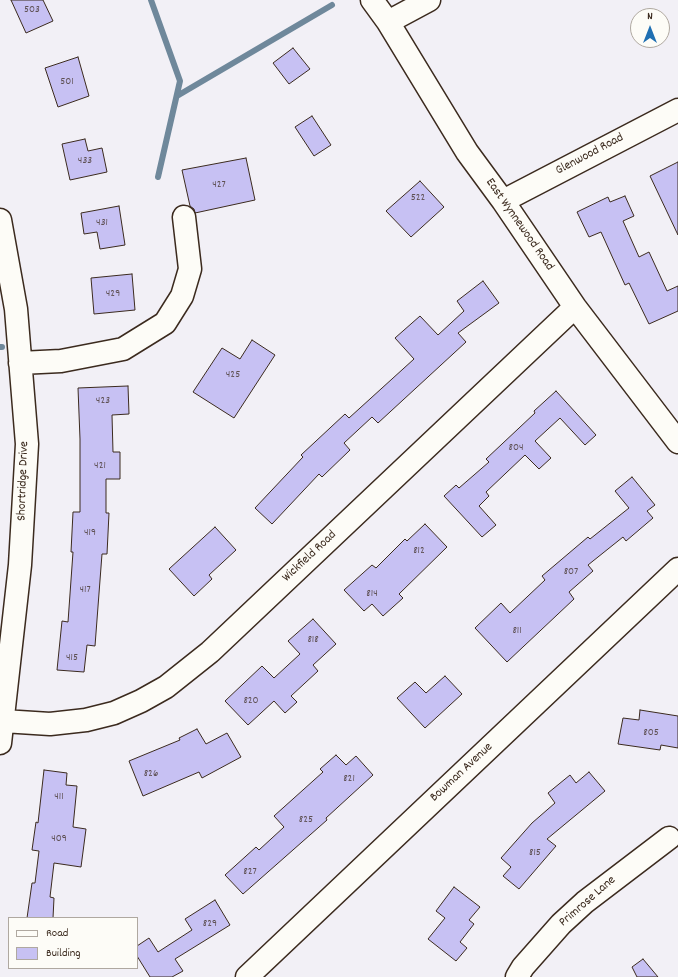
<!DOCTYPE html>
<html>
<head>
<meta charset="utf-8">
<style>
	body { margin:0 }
	#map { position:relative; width:678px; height:977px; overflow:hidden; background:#f2f0f6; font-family:Dekko,sans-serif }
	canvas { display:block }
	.legend { position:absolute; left:8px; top:917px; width:130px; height:52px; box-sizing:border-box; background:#fdfcf7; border:1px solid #afa8a0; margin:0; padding:5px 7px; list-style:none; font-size:12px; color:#3b2a1e }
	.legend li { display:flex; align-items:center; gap:8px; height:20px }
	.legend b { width:20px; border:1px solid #afa8a0 }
	.north { position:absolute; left:630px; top:8px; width:40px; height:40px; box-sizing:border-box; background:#fdfcf7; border:1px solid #afa8a0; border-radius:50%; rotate:0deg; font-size:11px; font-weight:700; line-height:16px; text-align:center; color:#3b2a1e }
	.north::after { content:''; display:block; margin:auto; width:14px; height:18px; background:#1f6fb2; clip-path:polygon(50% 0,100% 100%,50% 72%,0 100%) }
</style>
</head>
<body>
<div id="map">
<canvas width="678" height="977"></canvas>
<ul class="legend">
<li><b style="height:5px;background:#fdfcf7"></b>Road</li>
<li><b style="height:11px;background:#c7c1f3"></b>Building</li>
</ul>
<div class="north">N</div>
</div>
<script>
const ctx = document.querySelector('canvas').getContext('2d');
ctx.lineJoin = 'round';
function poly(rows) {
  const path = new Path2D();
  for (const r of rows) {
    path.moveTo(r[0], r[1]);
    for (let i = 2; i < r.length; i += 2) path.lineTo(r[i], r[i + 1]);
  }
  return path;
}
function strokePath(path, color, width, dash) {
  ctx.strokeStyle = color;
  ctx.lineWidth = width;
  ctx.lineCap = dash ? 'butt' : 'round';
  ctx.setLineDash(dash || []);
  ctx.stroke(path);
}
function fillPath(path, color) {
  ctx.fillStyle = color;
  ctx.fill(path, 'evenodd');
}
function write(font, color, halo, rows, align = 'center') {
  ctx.font = font + ' Dekko,sans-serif';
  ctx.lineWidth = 3;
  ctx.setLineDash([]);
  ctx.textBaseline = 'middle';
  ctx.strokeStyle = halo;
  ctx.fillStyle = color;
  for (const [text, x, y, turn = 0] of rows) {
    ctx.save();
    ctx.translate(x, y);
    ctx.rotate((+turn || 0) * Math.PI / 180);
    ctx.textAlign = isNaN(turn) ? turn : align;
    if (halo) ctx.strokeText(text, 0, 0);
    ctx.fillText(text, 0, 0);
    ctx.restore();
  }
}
strokePath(poly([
	[151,0,180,81,158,177],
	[177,96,332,5],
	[0,347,2,347]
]), '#6f889b', 6);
const building = poly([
	[11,0,43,0,53,21,26,33,11,0],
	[293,48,310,69,289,84,273,63,293,48],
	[78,57,89,96,58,107,45,68,78,57],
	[312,116,331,145,314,156,295,127,312,116],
	[85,139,88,151,102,148,107,172,70,180,62,144,85,139],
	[246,158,255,200,195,213,194,209,190,206,182,170,246,158],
	[678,162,678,235,650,176,678,162],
	[420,181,444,207,411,237,386,211,420,181],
	[625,196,634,216,623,221,639,257,649,252,667,291,678,286,678,311,649,324,629,283,625,285,601,232,589,237,577,212,608,197,610,202,625,196],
	[119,206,125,245,100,249,97,232,84,234,81,213,119,206],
	[132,274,135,310,94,314,91,278,132,274],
	[483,281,499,303,458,333,466,342,378,423,372,417,344,443,350,450,322,477,319,474,272,524,255,508,303,457,301,455,345,414,349,418,414,359,395,338,420,316,438,335,464,311,457,301,483,281],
	[252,340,275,355,234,418,193,392,222,348,240,359,252,340],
	[128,386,129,414,112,415,113,452,120,452,120,479,106,479,106,513,109,513,107,554,102,554,95,646,87,645,84,672,57,670,62,621,68,622,73,552,71,552,73,512,80,512,80,439,78,388,128,386],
	[556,391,596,435,585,445,560,418,535,441,551,458,539,469,525,455,486,492,489,496,479,506,496,525,482,537,444,496,456,485,459,488,489,462,486,459,535,413,534,411,556,391],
	[632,477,655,505,647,511,653,518,626,541,623,537,588,565,593,571,569,592,574,599,507,662,475,628,501,603,510,613,545,580,542,576,588,537,590,539,629,508,615,491,632,477],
	[425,524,447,547,399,594,403,598,383,616,372,604,364,611,344,590,372,565,376,568,405,539,407,541,425,524],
	[215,527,236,550,209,575,212,579,194,596,169,569,215,527],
	[313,619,336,644,313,665,318,671,291,696,297,702,285,713,274,701,248,725,225,701,262,666,274,678,300,654,288,641,313,619],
	[445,676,462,694,425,728,397,698,415,682,426,693,445,676],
	[640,710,678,716,678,748,661,745,660,750,618,744,623,718,639,720,640,710],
	[197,729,206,744,227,733,241,757,202,778,199,772,143,796,129,761,180,740,179,738,197,729],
	[336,755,346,765,356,756,373,775,326,818,327,820,243,894,225,875,256,847,259,850,284,827,274,816,323,772,320,769,336,755],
	[44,770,67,773,66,785,77,786,73,827,86,829,81,867,54,863,50,897,54,898,53,918,27,918,32,883,35,883,39,851,32,850,36,822,38,823,44,770],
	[589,772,605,791,547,839,556,846,519,889,503,876,511,867,501,858,532,823,555,803,548,793,570,775,576,783,589,772],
	[454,887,480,907,469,920,474,924,460,942,467,948,456,961,428,939,445,918,436,911,454,887],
	[215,900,230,925,175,959,183,971,172,977,150,977,137,956,137,946,149,938,158,952,192,930,185,919,215,900],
	[643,959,658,977,637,977,632,967,643,959]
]);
fillPath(building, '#c7c1f3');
strokePath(building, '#3b2a1e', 1);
const minor = poly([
	[372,0,388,22,467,152,503,201,575,307,678,442],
	[388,22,429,0],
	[503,201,678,110],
	[0,220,16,309,27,444,20,565,0,743],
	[20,363,61,361,123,349,165,323,182,296,190,269,184,217],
	[3,721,50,724,86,720,114,713,141,701,166,687,210,652,575,307],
	[247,977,678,569],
	[517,977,523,967,561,924,585,902,669,838]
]);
strokePath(minor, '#3b2a1e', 25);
strokePath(minor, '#fdfcf7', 22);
write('11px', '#5e5053', null, [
	["503",32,10],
	["501",67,82],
	["433",85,161],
	["427",219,185],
	["522",418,198],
	["431",102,223],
	["429",113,294],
	["425",233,375],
	["423",103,401],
	["804",516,448],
	["421",100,466],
	["419",90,533],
	["812",419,551],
	["807",571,572],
	["417",85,590],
	["814",372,594],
	["811",517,631],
	["818",313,640],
	["415",72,658],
	["820",251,701],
	["805",651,733],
	["826",151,774],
	["821",349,779],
	["411",59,797],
	["825",306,820],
	["409",59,839],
	["815",535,853],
	["827",250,872],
	["829",210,924]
]);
write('13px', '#3b2a1e', '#fdfcf7', [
	["Glenwood Road",590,155,-28],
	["East Wynnewood Road",519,225,55],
	["Shortridge Drive",24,481,-88],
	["Wickfield Road",310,557,-43],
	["Bowman Avenue",462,773,-43],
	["Primrose Lane",588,902,-41]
]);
</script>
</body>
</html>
